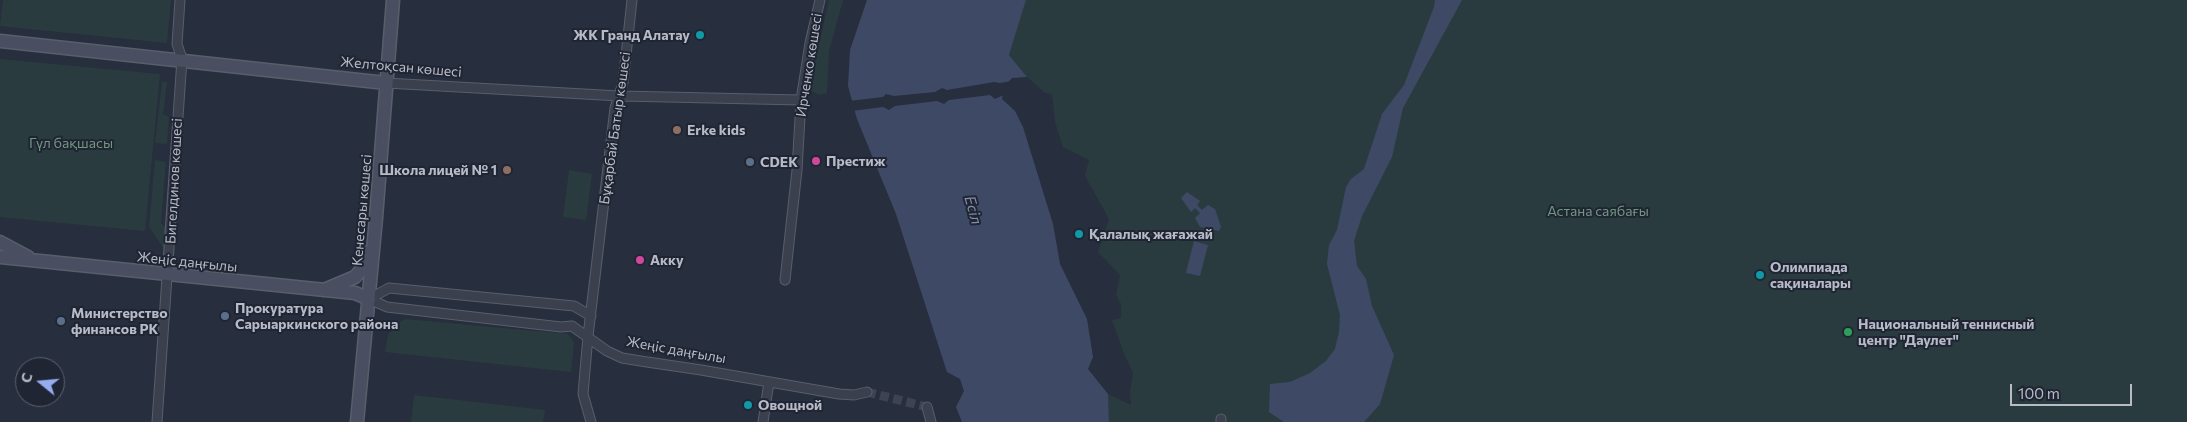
<!DOCTYPE html>
<html>
<head>
<meta charset="utf-8">
<style>
	body { margin:0 }
	#map { position:relative; width:2187px; height:422px; overflow:hidden; background:#272e3d; font-family:Commissioner,sans-serif }
	canvas { display:block }
	.north { position:absolute; left:15px; top:357px; width:50px; height:50px; box-sizing:border-box; background:#202533; border:1px solid #5c616f; border-radius:50%; rotate:287deg; font-size:14px; font-weight:700; line-height:20px; text-align:center; color:#b7bbc8 }
	.north::after { content:''; display:block; margin:auto; width:18px; height:22px; background:#95acef; clip-path:polygon(50% 0,100% 100%,50% 72%,0 100%) }
	.scale { position:absolute; left:2010px; top:384px; width:122px; height:22px; box-sizing:border-box; border:2px solid #b7bbc8; border-top:0; padding-left:6px; font-size:15px; line-height:18px; white-space:nowrap; color:#b7bbc8; -webkit-text-stroke:4px #202533; paint-order:stroke }
</style>
</head>
<body>
<div id="map">
<canvas width="2187" height="422"></canvas>
<div class="north">С</div>
<div class="scale">100 m</div>
</div>
<script>
const ctx = document.querySelector('canvas').getContext('2d');
ctx.lineJoin = 'round';
function fillPath(path, color) {
  ctx.fillStyle = color;
  ctx.fill(path, 'evenodd');
}
function poly(rows) {
  const path = new Path2D();
  for (const r of rows) {
    path.moveTo(r[0], r[1]);
    for (let i = 2; i < r.length; i += 2) path.lineTo(r[i], r[i + 1]);
  }
  return path;
}
function strokePath(path, color, width, dash) {
  ctx.strokeStyle = color;
  ctx.lineWidth = width;
  ctx.lineCap = dash ? 'butt' : 'round';
  ctx.setLineDash(dash || []);
  ctx.stroke(path);
}
function write(font, color, halo, rows, align = 'center') {
  ctx.font = font + ' Commissioner,sans-serif';
  ctx.lineWidth = 4;
  ctx.setLineDash([]);
  ctx.textBaseline = 'middle';
  ctx.strokeStyle = halo;
  ctx.fillStyle = color;
  for (const [text, x, y, turn = 0] of rows) {
    ctx.save();
    ctx.translate(x, y);
    ctx.rotate((+turn || 0) * Math.PI / 180);
    ctx.textAlign = isNaN(turn) ? turn : align;
    if (halo) ctx.strokeText(text, 0, 0);
    ctx.fillText(text, 0, 0);
    ctx.restore();
  }
}
fillPath(poly([
	[3,0,171,0,167,43,0,26],
	[829,0,843,0,829,51,827,93,820,95,809,90],
	[1026,0,2187,0,2187,422,1109,422,1108,394,1131,405,1130,392,1133,373,1125,356,1112,320,1121,318,1121,304,1116,295,1120,275,1098,252,1109,219,1085,176,1089,160,1063,147,1055,122,1052,94,1045,93,1027,77,1009,55],
	[0,59,160,74,145,231,0,217],
	[162,82,167,82,163,114,169,117,167,144,155,143],
	[155,160,166,162,161,223,166,228,164,249,149,227],
	[569,170,592,174,586,220,563,217],
	[405,319,568,334,574,342,571,372,385,352,388,335,396,325],
	[414,395,545,410,543,422,411,422]
]), '#2a3b3f');
fillPath(poly([
	[867,0,1026,0,1009,55,1027,77,1012,78,1004,87,1002,99,1015,111,1023,127,1053,224,1060,264,1087,319,1093,357,1088,369,1108,394,1109,422,962,422,956,407,964,391,960,379,947,372,896,214,857,119,848,86,850,50],
	[1435,0,1462,0,1403,108,1392,157,1362,216,1354,241,1357,266,1366,279,1372,306,1394,355,1380,404,1364,422,1284,422,1269,412,1270,384,1290,382,1310,373,1326,361,1335,349,1339,332,1340,315,1327,264,1329,245,1337,230,1346,187,1351,179,1364,169,1382,114,1404,85,1434,7],
	[1187,192,1200,201,1197,205,1202,210,1208,205,1215,209,1221,227,1219,231,1200,227,1195,218,1200,213,1195,208,1191,212,1181,198],
	[1194,241,1208,245,1200,276,1186,273]
]), '#3e4a65');
fillPath(poly([
	[1012,81,1007,88,1006,94,995,99,990,95,949,100,944,104,937,101,895,106,889,110,883,107,852,111,849,101,883,97,886,94,894,96,935,92,942,88,947,90,994,82,1000,83]
]), '#272e3d');
strokePath(poly([
	[867,392,927,407]
]), '#3d4352', 9, [9, 4.5]);
const street = poly([
	[386,83,620,96,801,100],
	[785,280,797,170,801,100,810,43,820,0],
	[369,299,387,307,561,327,572,326,607,351,622,358,647,362,701,370,839,394,854,395,867,392],
	[369,299,389,288,574,306,591,316],
	[927,407,931,422],
	[157,422,182,59,177,44,180,0],
	[591,422,583,394,588,336,615,108,623,83,632,0],
	[763,422,769,382],
	[1221,422,1221,419]
]);
const secondary = poly([
	[0,41,386,83],
	[0,242,28,257],
	[0,257,355,293,369,299],
	[324,290,355,277,366,264,368,252],
	[357,422,376,218,393,0]
]);
strokePath(street, '#595e6b', 11);
strokePath(secondary, '#595e6b', 15);
strokePath(street, '#3b404e', 9);
strokePath(secondary, '#494f60', 12);
for (const [x, y, r, color] of [
	[700,35,5,"#0f9aa8"],
	[677,130,5,"#8d6e63"],
	[816,161,5,"#d1479c"],
	[750,162,5,"#5c6f8a"],
	[507,170,5,"#8d6e63"],
	[1079,234,5,"#0f9aa8"],
	[640,260,5,"#d1479c"],
	[1760,275,5,"#0f9aa8"],
	[225,316,5,"#5c6f8a"],
	[61,321,5,"#5c6f8a"],
	[1848,332,5,"#2e9e5b"],
	[748,405,5,"#0f9aa8"]
]) {
  const dot = new Path2D();
  dot.arc(x, y, r, 0, 2 * Math.PI);
  ctx.fillStyle = color;
  ctx.fill(dot);
  strokePath(dot, '#202533', 2);
}
write('bold 14px', '#b7bbc8', '#202533', [
	["ЖК Гранд Алатау",690,35,"right"],
	["Erke kids",687,130],
	["Престиж",826,161],
	["CDEK",760,162],
	["Школа лицей № 1",497,170,"right"],
	["Қалалық жағажай",1089,234],
	["Акку",650,260],
	["Олимпиада",1770,267],
	["сақиналары",1770,283],
	["Прокуратура",235,308],
	["Сарыаркинского района",235,324],
	["Министерство",71,313],
	["финансов РК",71,329],
	["Национальный теннисный",1858,324],
	["центр \"Даулет\"",1858,340],
	["Овощной",758,405]
], 'left');
write('14px', '#b7bbc8', '#202533', [
	["Ирченко көшесі",809,65,-81],
	["Желтоқсан көшесі",401,67,5],
	["Бұқарбай Батыр көшесі",615,128,-82],
	["Бигелдинов көшесі",174,181,-87],
	["Кенесары көшесі",362,210,-85],
	["Жеңіс даңғылы",187,262,6],
	["Жеңіс даңғылы",676,350,10]
]);
write('14px', '#70977f', '#202533', [
	["Гүл бақшасы",71,143],
	["Астана саябағы",1598,211]
]);
write('italic 15px', '#818ead', '#202533', [
	["Есіл",973,210,74]
]);
</script>
</body>
</html>
